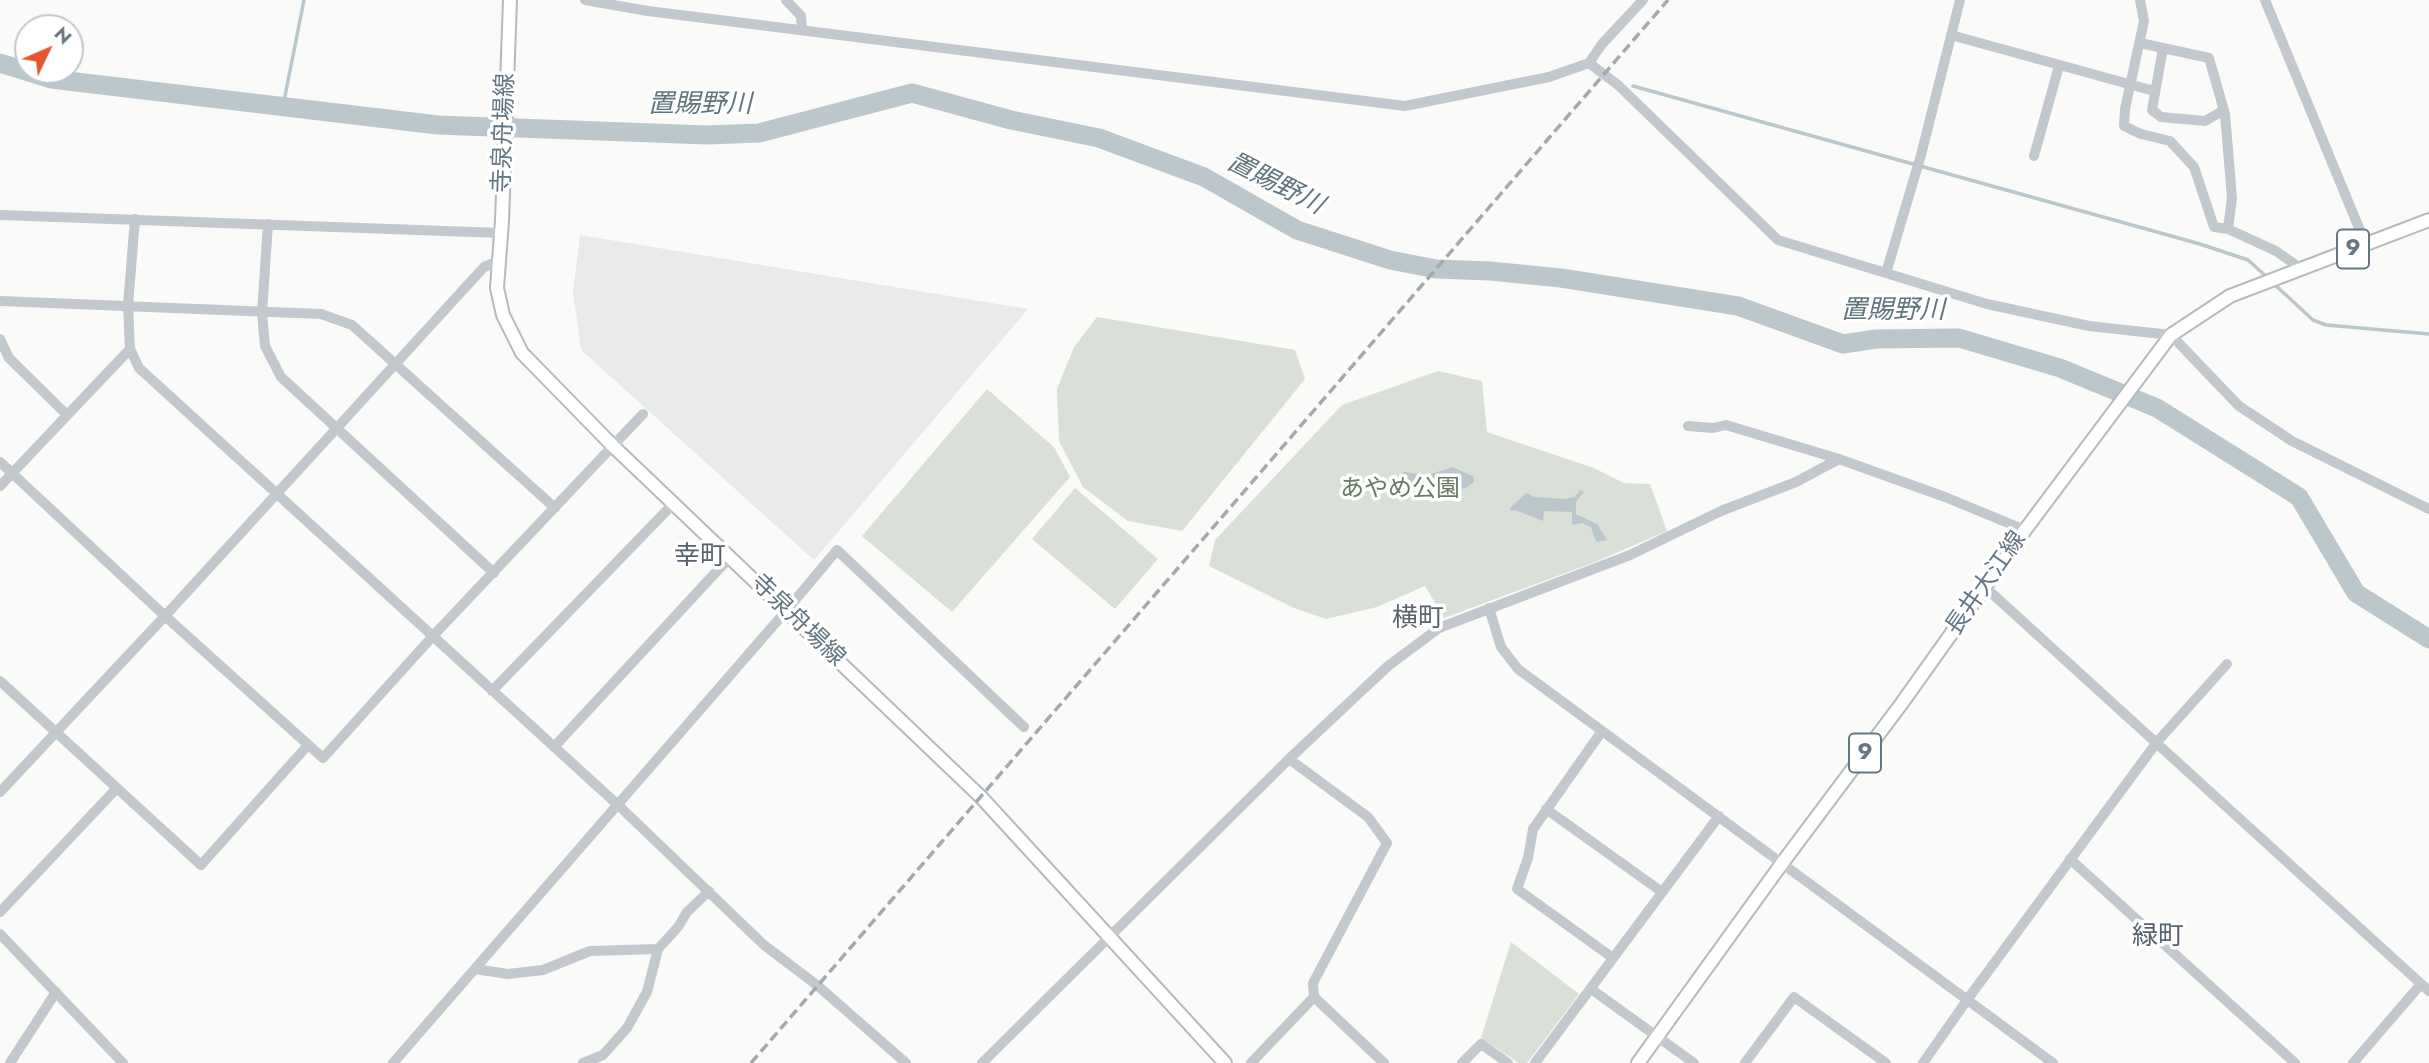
<!DOCTYPE html>
<html>
<head>
<meta charset="utf-8">
<style>
	body { margin:0 }
	#map { position:relative; width:2429px; height:1063px; overflow:hidden; background:#fafaf8; font-family:Jost,sans-serif }
	canvas { display:block }
	.north { position:absolute; left:14px; top:14px; width:70px; height:70px; box-sizing:border-box; background:#fff; border:2px solid #c1c8cd; border-radius:50%; rotate:46deg; font-size:19px; font-weight:700; line-height:28px; text-align:center; color:#657683 }
	.north::after { content:''; display:block; margin:auto; width:24px; height:32px; background:#e4572e; clip-path:polygon(50% 0,100% 100%,50% 72%,0 100%) }
</style>
</head>
<body>
<div id="map">
<canvas width="2429" height="1063"></canvas>
<div class="north">N</div>
</div>
<script>
const g = document.querySelector('canvas').getContext('2d');
g.lineJoin = 'round';
function fillPath(path, color) { g.fillStyle = color; g.fill(path, 'evenodd'); }
const toPath = rows => new Path2D(rows.map(r => 'M' + r).join(''));
function stroke(path, color, width, dash) { g.strokeStyle = color; g.lineWidth = width; g.lineCap = dash ? 'butt' : 'round'; g.setLineDash(dash || []); g.stroke(path); }
function label(font, color, halo, rows, align = 'center') {
  g.font = font + ' Jost,"Noto Sans JP",sans-serif'; g.lineWidth = 7; g.setLineDash([]); g.textBaseline = 'middle'; g.strokeStyle = halo; g.fillStyle = color; for (const [text, x, y, turn = 0] of rows) {
    g.save(); g.translate(x, y); g.rotate((+turn || 0) * Math.PI / 180); g.textAlign = isNaN(turn) ? turn : align; if (halo) g.strokeText(text, 0, 0); g.fillText(text, 0, 0); g.restore();
  }
}
const built = toPath([
	[580,235,1028,309,814,560,581,350,573,291]
]);
const green = toPath([
	[1097,317,1295,350,1305,379,1182,531,1128,521,1083,487,1059,441,1057,389,1074,347],
	[1438,371,1482,381,1487,432,1594,468,1624,483,1650,484,1667,531,1595,562,1444,618,1425,586,1377,607,1326,619,1294,608,1209,566,1215,540,1342,405],
	[987,389,1054,447,1070,477,952,612,862,536],
	[1075,488,1158,559,1115,609,1032,539],
	[1511,942,1579,994,1527,1063,1519,1063,1481,1038]
]);
const water = toPath([
	[1453,467,1474,477,1474,482,1465,488,1456,490,1448,486,1445,481,1437,478,1422,486,1402,490,1396,483,1399,475,1404,472,1428,475],
	[1580,490,1584,492,1576,502,1576,514,1597,524,1607,540,1596,542,1591,527,1582,523,1572,525,1572,512,1544,511,1543,521,1515,510,1511,511,1510,508,1526,493,1535,497,1565,499,1575,497]
]);
const stream = toPath([
	[1633,86,2200,244,2248,260,2268,278],
	[283,106,304,0],
	[2274,284,2313,320,2326,325,2429,334]
]);
const river = toPath([
	[0,63,51,79,438,125,707,135,759,133,912,93,1011,120,1099,138,1204,177,1297,230,1390,260,1436,269,1490,271,1561,278,1738,306,1843,344,1876,339,1959,338,2060,368,2157,408,2299,497,2356,593,2429,639]
]);
const minor = toPath([
	[585,0,648,11,1405,106,1549,77,1589,63,1602,44,1643,0],
	[786,0,801,16,802,29],
	[2140,0,2144,21,2125,109,2124,126,2141,134,2170,141,2194,167,2214,227,2228,229],
	[2265,0,2366,245],
	[1951,35,2154,91],
	[2140,43,2209,58,2225,114,2232,198,2228,229,2276,251,2300,268],
	[2163,48,2152,110,2161,117,2205,121,2224,110],
	[1589,63,1618,85,1778,240,1987,304,2089,326,2171,335,2239,406,2292,441,2429,509],
	[2034,156,2059,66],
	[0,215,501,233],
	[135,219,128,305,130,349,139,368,618,805,764,945,818,986,906,1063],
	[268,224,262,313,265,346,281,377,494,573],
	[1886,273,1921,155,1960,0],
	[0,301,321,314,352,325,555,508],
	[0,339,9,358,66,414],
	[1688,426,1713,428,1726,425,1839,459,1945,497,2025,530],
	[0,462,165,616,323,758,432,637,643,414],
	[0,486,130,349],
	[1986,588,2429,991],
	[1489,608,1501,647,1518,669,2053,1063],
	[0,681,201,865,308,745],
	[492,691,674,503],
	[1602,731,1533,829,1528,858,1517,889,1613,958],
	[554,747,730,557],
	[1289,759,1368,817,1387,843,1313,983,1314,997,1384,1063],
	[0,792,165,616,484,267,499,261],
	[1546,809,1662,892],
	[2070,859,2295,1063],
	[0,912,117,788],
	[0,934,123,1063],
	[475,969,508,974,543,970,590,951,658,949],
	[1591,989,1694,1063],
	[10,1063,56,992],
	[393,1063,786,611,837,550,1024,727],
	[583,1063,603,1055,627,1028,647,992,658,949,678,927,687,912,709,891],
	[982,1063,1289,759,1388,666,1439,628,1630,555,1721,511,1796,482,1839,459],
	[1251,1063,1314,997],
	[1462,1063,1481,1044,1508,1063],
	[1535,1063,1719,816],
	[1745,1063,1794,997,1886,1063],
	[1923,1063,1967,1000,2157,742,2227,664],
	[2353,1063,2421,984]
]);
const major = toPath([
	[510,0,502,221,497,288,503,315,522,353,613,446,981,797,1225,1063],
	[1638,1063,1783,862,1902,703,2025,530,2171,335,2230,296,2429,220]
]);
const rail = toPath([
	[751,1063,1668,0]
]);
const shields = [
	[2353,249,32],
	[1865,753,32]
];
const shieldNames = [
	["9",2353,249],
	["9",1865,753]
];
const streetNames = [
	["寺泉舟場線",505,133,-88],
	["長井大江線",1987,584,-55],
	["寺泉舟場線",797,621,44]
];
const parkNames = [
	["あやめ公園",1400,490]
];
const waterNames = [
	["置賜野川",700,106],
	["置賜野川",1275,185,27],
	["置賜野川",1893,312]
];
const neighbourhoodNames = [
	["幸町",700,558],
	["横町",1418,620],
	["緑町",2158,938]
];
fillPath(built, '#e8e9e9');
fillPath(green, '#dadfd7');
fillPath(water, '#bbc7cb');
stroke(stream, '#bbc7cb', 3.5);
stroke(river, '#bbc7cb', 19);
stroke(major, '#b5babe', 16);
stroke(minor, '#c3c8cc', 10);
stroke(major, '#fff', 12);
stroke(rail, '#a2aab0', 3.5, [10, 5]);
for (const [x, y, w] of shields) { const box = new Path2D(); box.roundRect(x - w / 2, y - 19.5, w, 39, 5); g.fillStyle = '#fff'; g.fill(box); stroke(box, '#657683', 2); }
label('bold 23px', '#657683', null, shieldNames);
label('24px', '#657683', '#fff', streetNames);
label('24px', '#687a64', '#fff', parkNames);
label('italic 26px', '#60757c', '#fff', waterNames);
label('26px', '#57646e', '#fff', neighbourhoodNames);
</script>
</body>
</html>
